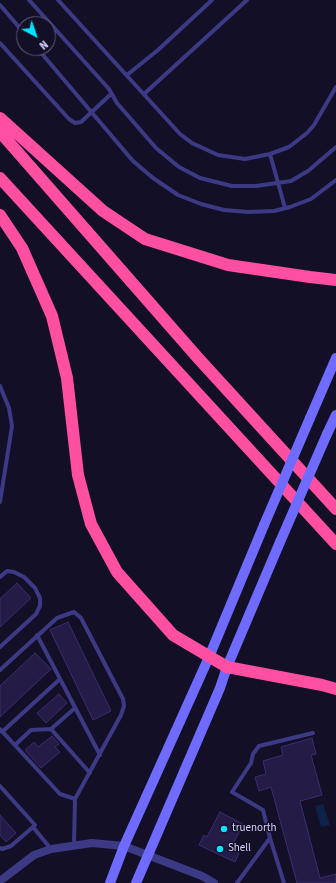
<!DOCTYPE html>
<html>
<head>
<meta charset="utf-8">
<style>
	body { margin:0 }
	#map { position:relative; width:336px; height:883px; overflow:hidden; background:#130f26; font-family:"Source Sans 3",sans-serif }
	canvas { display:block }
	.north { position:absolute; left:16px; top:16px; width:40px; height:40px; box-sizing:border-box; background:#130f26; border:1px solid #625e7d; border-radius:50%; rotate:140deg; font-size:11px; font-weight:700; line-height:16px; text-align:center; color:#d9d4ff }
	.north::after { content:''; display:block; margin:auto; width:14px; height:18px; background:#00e5ff; clip-path:polygon(50% 0,100% 100%,50% 72%,0 100%) }
</style>
</head>
<body>
<div id="map">
<canvas width="336" height="883"></canvas>
<div class="north">N</div>
</div>
<script>
const g = document.querySelector('canvas').getContext('2d');
g.lineJoin = 'round';
function fillPath(path, color) { g.fillStyle = color; g.fill(path, 'evenodd'); }
const toPath = rows => new Path2D(rows.map(r => 'M' + r).join(''));
function stroke(path, color, width, dash) { g.strokeStyle = color; g.lineWidth = width; g.lineCap = dash ? 'butt' : 'round'; g.setLineDash(dash || []); g.stroke(path); }
function label(font, color, halo, rows, align = 'center') {
  g.font = font + ' "Source Sans 3",sans-serif'; g.lineWidth = 3; g.setLineDash([]); g.textBaseline = 'middle'; g.strokeStyle = halo; g.fillStyle = color; for (const [text, x, y, turn = 0] of rows) {
    g.save(); g.translate(x, y); g.rotate((+turn || 0) * Math.PI / 180); g.textAlign = isNaN(turn) ? turn : align; if (halo) g.strokeText(text, 0, 0); g.fillText(text, 0, 0); g.restore();
  }
}
const water = toPath([
	[323,804,330,825,321,827,315,806]
]);
const building = toPath([
	[17,583,31,598,0,627,0,599,17,583],
	[68,622,111,711,93,720,50,630,68,622],
	[35,653,51,669,0,717,0,686,35,653],
	[59,694,67,703,46,723,37,713,59,694],
	[52,736,59,744,55,747,60,752,41,768,25,750,34,742,38,747,52,736],
	[312,738,316,754,311,755,322,795,300,801,320,878,336,874,336,883,297,883,271,787,259,791,255,777,266,774,263,761,283,755,281,747,312,738],
	[220,812,243,824,231,848,239,853,235,862,199,845,204,835,207,837,220,812],
	[0,815,16,833,6,842,0,835,0,815]
]);
const lane = toPath([
	[29,0,109,89,117,103,156,148,179,167,200,178,232,186,256,186,291,181,308,171,336,147],
	[58,0,180,134,192,143,218,155,245,159,270,154,289,147,307,133,314,125,336,87],
	[0,5,24,33],
	[0,43,69,119,75,123,81,122,111,94],
	[37,48,133,161,153,178,178,195,201,204,224,210,248,212,274,211,290,207,311,199,336,180],
	[127,75,158,50,212,0],
	[144,94,247,0],
	[270,154,285,208],
	[0,386,9,408,12,426,0,502],
	[0,577,7,571,14,572,24,577,35,588,40,598,40,606,36,614,0,647],
	[37,635,100,755],
	[0,670,57,618,74,612,81,618,123,699,124,706,121,715,75,799,74,844],
	[0,729,60,794,75,799],
	[51,729,90,773],
	[2,732,60,679],
	[15,745,31,730,51,729,75,708],
	[0,786,35,825,33,827,51,849],
	[270,838,263,810,232,792,251,763,253,754,259,746,313,733],
	[0,848,2,849,11,846,33,827],
	[237,883,270,838,284,883]
]);
const street = toPath([
	[0,881,34,855,51,849,92,843,124,846,202,876,214,883]
]);
const secondary = toPath([
	[310,418,336,358],
	[327,434,336,415],
	[110,883,124,846,209,657,264,525],
	[136,883,220,688,227,667,280,542]
]);
const highway = toPath([
	[0,118,103,211,145,239,228,265,310,277,336,280],
	[0,132,198,358,336,509],
	[0,178,336,544],
	[0,215,22,248,52,316,67,378,78,475,91,524,117,572,173,635,227,667,322,685,336,689]
]);
const secondaryBridge = toPath([
	[264,525,310,418],
	[280,542,327,434]
]);
const markers = [
	[224,829,4,"#00e5ff"],
	[220,849,4,"#00e5ff"]
];
const poiNames = [
	["truenorth",232,829],
	["Shell",228,849]
];
fillPath(water, '#0c2248');
fillPath(building, '#241b47');
stroke(building, '#3b2d73', 1);
stroke(lane, '#3d3a85', 4);
stroke(street, '#3d3a85', 8);
stroke(secondary, '#6f6bff', 10);
stroke(highway, '#ff4fa3', 12);
stroke(secondaryBridge, '#6f6bff', 10);
for (const [x, y, r, color] of markers) { const dot = new Path2D(); dot.arc(x, y, r, 0, 2 * Math.PI); g.fillStyle = color; g.fill(dot); stroke(dot, '#130f26', 1.5); }
label('11px', '#d9d4ff', '#130f26', poiNames, 'left');
</script>
</body>
</html>
